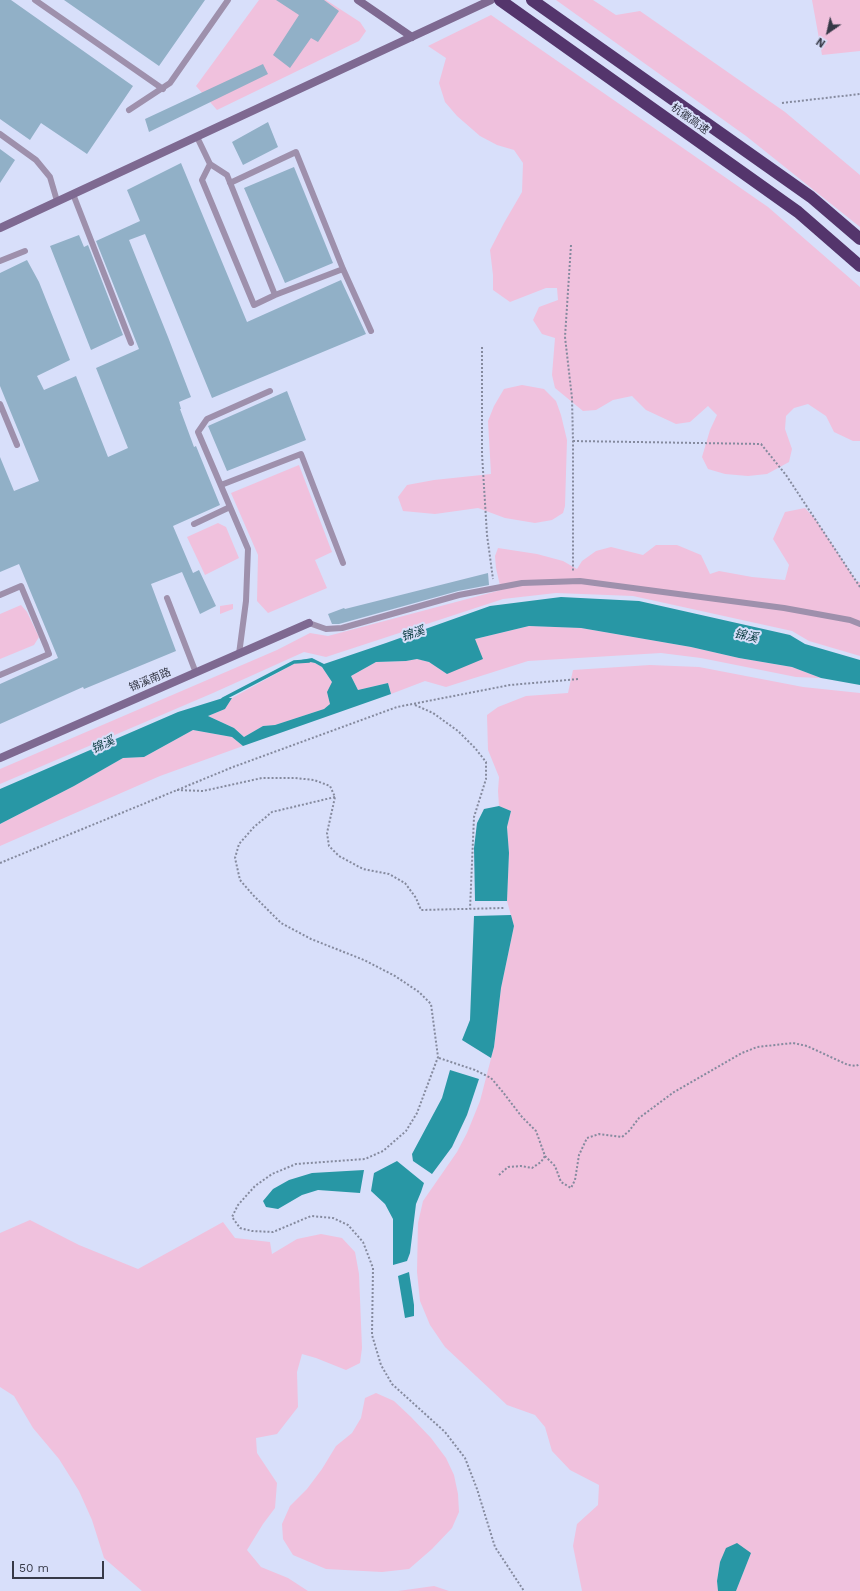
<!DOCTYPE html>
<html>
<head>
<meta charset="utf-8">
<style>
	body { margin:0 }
	#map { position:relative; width:860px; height:1591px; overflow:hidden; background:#d8dffa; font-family:"Work Sans",sans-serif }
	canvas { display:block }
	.north { position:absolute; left:808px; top:12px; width:40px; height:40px; -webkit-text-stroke:3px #d8dffa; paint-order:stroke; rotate:214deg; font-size:11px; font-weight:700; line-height:16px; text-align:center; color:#363947 }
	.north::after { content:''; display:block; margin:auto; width:14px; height:18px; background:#363947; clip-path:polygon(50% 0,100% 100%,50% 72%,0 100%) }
	.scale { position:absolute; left:12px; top:1561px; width:92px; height:18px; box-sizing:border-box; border:2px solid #363947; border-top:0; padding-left:5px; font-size:12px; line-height:14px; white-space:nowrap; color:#363947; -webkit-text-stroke:3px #d8dffa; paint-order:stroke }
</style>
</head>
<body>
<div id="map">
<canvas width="860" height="1591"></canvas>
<div class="north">N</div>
<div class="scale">50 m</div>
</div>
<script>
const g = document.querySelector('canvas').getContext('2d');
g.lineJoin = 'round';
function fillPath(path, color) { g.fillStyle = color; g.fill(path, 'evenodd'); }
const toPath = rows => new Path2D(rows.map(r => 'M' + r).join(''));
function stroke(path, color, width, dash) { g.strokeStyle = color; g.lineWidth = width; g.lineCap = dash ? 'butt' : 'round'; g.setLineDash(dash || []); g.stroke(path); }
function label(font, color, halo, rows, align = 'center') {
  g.font = font + ' "Work Sans","Noto Sans SC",sans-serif'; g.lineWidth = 4; g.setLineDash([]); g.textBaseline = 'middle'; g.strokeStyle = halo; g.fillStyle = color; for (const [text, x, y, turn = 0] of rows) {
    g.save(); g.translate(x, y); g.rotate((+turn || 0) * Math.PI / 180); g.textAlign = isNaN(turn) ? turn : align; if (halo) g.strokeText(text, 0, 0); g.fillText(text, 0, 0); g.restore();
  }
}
const green = toPath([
	[259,0,326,0,360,22,366,31,359,41,217,110,196,86],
	[556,0,593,0,616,15,640,11,785,112,860,175,860,227,746,136],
	[812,0,860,0,860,51,822,55],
	[491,15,768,207,860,287,860,441,853,441,834,432,826,416,808,404,794,408,786,416,785,429,792,449,789,462,767,474,748,476,725,474,708,469,702,457,710,430,717,415,708,406,690,422,676,424,646,410,632,396,613,400,596,410,583,411,555,388,552,375,555,338,542,334,533,320,539,307,558,300,557,288,546,288,510,302,493,290,493,275,490,250,504,223,522,192,523,163,514,150,497,145,480,136,457,116,445,102,439,83,446,58,428,46],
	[522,385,544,389,556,401,561,415,567,440,565,506,563,513,552,520,535,523,505,518,478,508,435,514,403,511,398,497,407,485,434,480,491,474,488,421,494,406,504,389],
	[299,465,332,552,315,560,327,588,268,613,257,601,258,555,231,493],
	[805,508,816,520,856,581,860,582,860,656,809,641,792,631,633,596,556,593,503,599,326,657,304,652,213,693,0,784,0,769,277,650,310,633,328,636,501,590,496,568,495,556,498,548,537,554,563,561,577,569,582,561,596,551,611,547,643,555,656,545,677,545,701,555,710,574,719,571,752,577,785,580,789,565,773,539,785,512],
	[218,523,226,527,239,558,205,575,187,537],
	[233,604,233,609,220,614,220,606],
	[21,605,27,612,39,637,34,645,0,659,0,614],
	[529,626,581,628,691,647,739,658,792,667,821,678,796,677,701,658,661,653,528,661,446,687,425,681,391,694,388,683,358,690,351,676,376,662,406,661,417,659,429,662,447,674,475,639],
	[301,660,315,663,322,667,332,682,330,704,324,709,275,725,263,726,244,737,234,728,208,716,225,709,232,698],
	[650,665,699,667,803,687,860,693,860,1591,736,1591,751,1553,720,1562,717,1581,718,1591,582,1591,573,1546,577,1524,598,1505,599,1485,570,1470,552,1451,545,1427,535,1415,507,1405,445,1347,430,1325,420,1301,417,1272,418,1223,423,1201,457,1152,467,1133,480,1101,494,1047,501,988,514,926,507,901,509,853,507,827,511,811,499,806,498,791,499,777,488,750,487,715,498,707,526,696,568,693,573,670],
	[193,730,232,737,243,746,160,776,0,846,0,824,74,786,123,758,144,757],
	[30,1220,79,1245,138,1269,223,1222,235,1238,270,1242,272,1254,297,1239,321,1234,342,1238,355,1252,359,1274,362,1348,360,1363,346,1370,316,1358,302,1354,297,1372,298,1407,277,1434,256,1438,257,1453,277,1483,275,1508,263,1524,247,1550,261,1567,288,1578,308,1591,142,1591,104,1558,92,1520,79,1491,59,1459,33,1428,14,1396,0,1387,0,1233],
	[376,1393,394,1401,411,1417,431,1438,446,1458,454,1475,458,1494,459,1512,452,1528,432,1549,409,1569,382,1572,326,1569,293,1555,283,1539,282,1524,290,1506,307,1489,322,1469,336,1446,352,1433,361,1418,365,1398],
	[434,1586,449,1591,398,1591]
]);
const water = toPath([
	[561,597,639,601,790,635,805,644,860,660,860,685,821,678,792,667,739,658,691,647,581,628,529,626,475,639,483,659,447,674,429,662,417,659,406,661,376,662,351,676,358,690,388,683,391,694,243,746,232,737,193,730,144,757,123,758,74,786,0,824,0,789,178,712,223,698,232,698,225,709,208,716,234,728,244,737,263,726,275,725,324,709,330,704,327,692,332,682,322,667,315,663,301,660,312,658,324,664,386,643,490,606],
	[499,806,511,811,507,827,509,853,507,901,475,901,474,848,477,823,484,809],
	[511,915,514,926,501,988,494,1047,491,1058,462,1040,470,1020,474,916],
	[450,1070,479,1079,467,1115,452,1147,432,1174,413,1161,412,1154,442,1098],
	[397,1161,424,1183,421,1192,416,1204,410,1253,407,1261,393,1265,393,1219,385,1204,371,1191,374,1173],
	[364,1170,360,1193,318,1190,302,1195,278,1209,266,1207,263,1201,273,1189,289,1180,312,1173],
	[409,1272,414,1305,414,1316,405,1318,398,1276],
	[737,1543,751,1553,736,1591,718,1591,717,1581,720,1562,726,1548]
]);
const stream = toPath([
	[223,699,294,662,309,661]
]);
const building = toPath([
	[0,0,11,0,133,86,87,154,41,123,30,140,0,119],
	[64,0,205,0,159,66],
	[276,0,324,0,339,11,318,42,311,38,290,68,273,55,299,15],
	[263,64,268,74,149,132,145,119],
	[268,122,278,147,243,165,232,142],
	[0,149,15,160,0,183],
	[181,163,247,322,341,280,366,334,212,398,145,234,129,240,168,337,191,397,179,402,181,409,180,409,194,447,196,446,220,505,173,526,193,573,199,570,216,606,200,614,182,572,151,584,176,651,84,689,83,687,0,724,0,684,58,658,19,564,0,572,0,457,14,491,39,481,0,386,0,273,27,260,39,282,70,360,37,376,44,390,76,376,108,457,128,448,96,368,139,349,96,241,140,221,127,190],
	[294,167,333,263,285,283,244,188],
	[79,235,84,247,88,245,123,335,91,350,50,246],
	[287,391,306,440,227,471,208,426],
	[488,573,489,585,458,591,339,624,332,624,328,614,344,608,345,609]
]);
const path = toPath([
	[782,103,860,94],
	[571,245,565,337,572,398,573,441,573,572],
	[482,347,482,454,487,535,493,579],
	[573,441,761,444,786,475,860,587],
	[415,705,433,713,458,731,475,748,486,762,486,779,474,817,470,909],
	[177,790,203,791,262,778,295,778,314,780,330,786,335,797,327,833,329,846,339,856,363,869,389,874,405,883,416,898,421,910,504,908],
	[335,797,272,812,254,827,239,844,235,858,240,880,253,895,281,923,311,939,364,960,395,976,419,992,431,1004,438,1057,417,1113,406,1131,383,1151,365,1159,296,1164,272,1174,255,1186,238,1205,232,1217,240,1228,252,1231,273,1232,311,1216,333,1218,348,1225,363,1242,373,1268,372,1335,381,1365,392,1384,445,1432,465,1458,477,1489,495,1547,524,1591],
	[0,863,233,767,397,707,510,685,579,679],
	[439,1058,475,1070,491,1078,502,1091,522,1117,536,1131,545,1156,555,1166,561,1182,571,1188,575,1180,579,1155,587,1138,599,1134,622,1137,629,1131,639,1118,674,1092,742,1053,757,1047,793,1043,807,1046,848,1065,856,1066,860,1064],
	[499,1175,508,1167,521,1166,532,1168,541,1162,545,1156]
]);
const lane = toPath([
	[35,0,163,89],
	[129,110,170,83,228,0],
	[0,134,36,160,50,177,57,201],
	[197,137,210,164,202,180,254,305,275,295,227,175,210,164],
	[230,183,296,152,343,269,371,331],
	[73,194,131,343],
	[0,261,25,251],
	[275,295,343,269],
	[0,404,17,445],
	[221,485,301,454,343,563],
	[194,524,230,507],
	[0,595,21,586,46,646,49,654,0,675],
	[167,598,196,673],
	[309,623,326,629,342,628,459,595,522,583,580,581,784,608,850,620,860,624],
	[239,654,246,601,248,549,198,432,207,419,270,391]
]);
const secondary = toPath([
	[358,0,412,37],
	[0,228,491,0],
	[0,758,309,623]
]);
const highway = toPath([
	[500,0,798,212,860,266],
	[532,0,811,197,860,239]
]);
const streetNames = [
	["杭徽高速",690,119,36],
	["锦溪南路",150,680,-23]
];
const waterNames = [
	["锦溪",413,634,-18],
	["锦溪",746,636,12],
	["锦溪",103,745,-26]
];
fillPath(green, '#f0c1dd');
fillPath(water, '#2897a5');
stroke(stream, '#2897a5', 3.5);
fillPath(building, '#91b0c7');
stroke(path, '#858a9e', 2, [2, 2]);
stroke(lane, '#9e90ac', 6);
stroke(secondary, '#7e6991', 8);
stroke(highway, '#54356c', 12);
label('11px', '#363947', '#d8dffa', streetNames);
label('italic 12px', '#0e3f45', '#d8dffa', waterNames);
</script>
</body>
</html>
